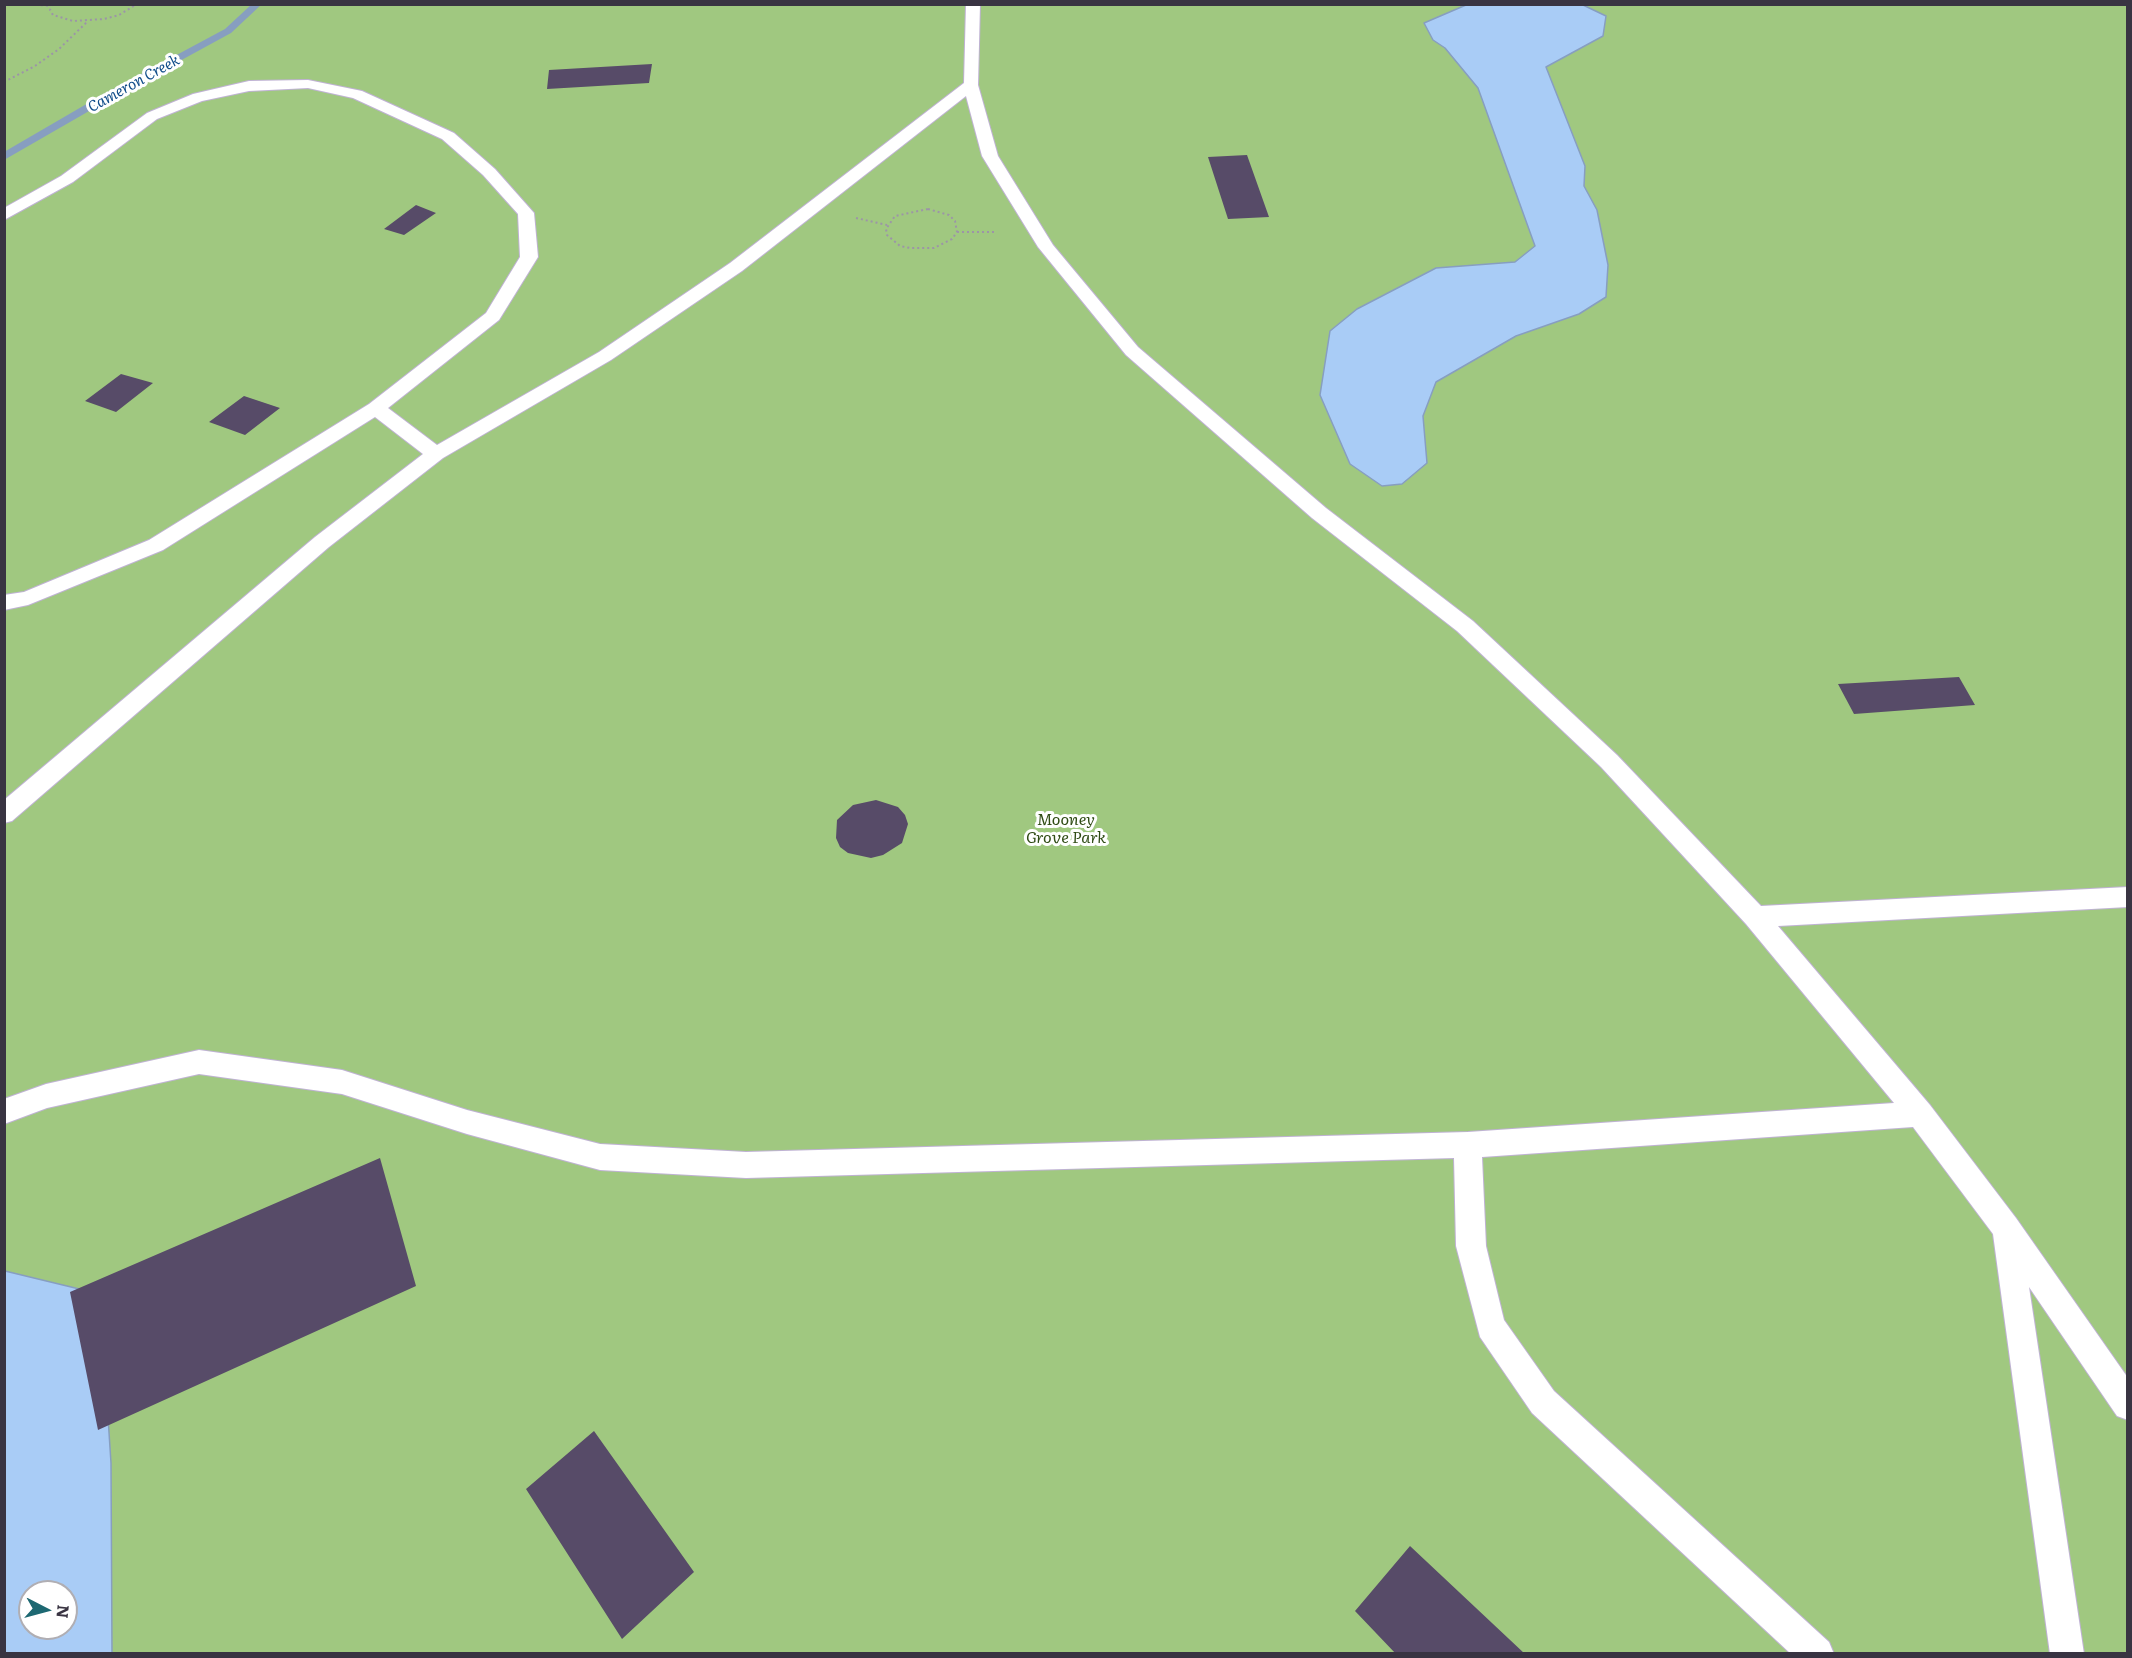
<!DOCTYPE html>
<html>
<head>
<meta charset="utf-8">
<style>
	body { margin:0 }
	#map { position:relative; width:2132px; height:1658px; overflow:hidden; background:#efe8fd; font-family:Literata,serif }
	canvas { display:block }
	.frame { position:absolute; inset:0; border:6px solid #393442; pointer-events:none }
	.north { position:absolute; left:18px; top:1580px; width:60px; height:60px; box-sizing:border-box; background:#fff; border:2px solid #b0aeb3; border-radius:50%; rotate:96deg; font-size:16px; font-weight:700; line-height:24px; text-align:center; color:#393442 }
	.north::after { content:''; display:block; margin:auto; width:21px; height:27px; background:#1d6872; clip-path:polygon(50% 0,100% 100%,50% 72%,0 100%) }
</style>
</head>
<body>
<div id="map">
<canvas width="2132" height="1658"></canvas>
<div class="frame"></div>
<div class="north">N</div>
</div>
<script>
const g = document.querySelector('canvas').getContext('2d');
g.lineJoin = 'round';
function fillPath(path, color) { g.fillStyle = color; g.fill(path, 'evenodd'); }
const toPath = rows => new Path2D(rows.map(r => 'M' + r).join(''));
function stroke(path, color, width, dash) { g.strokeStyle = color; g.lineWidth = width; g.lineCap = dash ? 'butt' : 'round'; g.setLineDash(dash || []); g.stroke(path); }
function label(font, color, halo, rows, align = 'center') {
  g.font = font + ' Literata,serif'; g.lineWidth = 6; g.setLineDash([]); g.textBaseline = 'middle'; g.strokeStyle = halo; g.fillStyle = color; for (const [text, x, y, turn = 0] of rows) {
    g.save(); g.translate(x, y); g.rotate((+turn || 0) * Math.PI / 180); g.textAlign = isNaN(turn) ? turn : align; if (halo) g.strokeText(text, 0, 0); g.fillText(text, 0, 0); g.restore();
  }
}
const green = toPath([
	[5,5,2127,5,2127,1653,5,1654],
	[30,1592,66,1592,66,1628,30,1628]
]);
const water = toPath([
	[1466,5,1583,5,1606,16,1603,36,1546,67,1585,166,1584,186,1597,210,1608,265,1606,297,1579,314,1516,336,1436,382,1423,416,1427,463,1402,484,1382,486,1350,464,1320,395,1330,331,1357,309,1436,268,1515,262,1535,246,1478,88,1445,48,1433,40,1424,23,1466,5],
	[5,1271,100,1294,111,1463,112,1653,5,1654,5,1271],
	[30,1592,66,1592,66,1628,30,1628,30,1592]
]);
const stream = toPath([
	[252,4,262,4,231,33,110,99,4,160,4,152,102,95,225,29,252,4]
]);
const building = toPath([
	[652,64,649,83,547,89,549,70],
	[1247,155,1269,217,1228,219,1208,157],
	[416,205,436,213,404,235,384,229],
	[121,374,153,383,116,412,85,401],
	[244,396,280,408,245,435,209,422],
	[1959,677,1975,705,1854,714,1838,684],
	[876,800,898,807,905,815,908,824,902,843,883,855,871,858,848,853,840,847,836,838,837,820,853,805],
	[380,1158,416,1286,98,1430,70,1292],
	[594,1431,694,1572,622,1639,526,1489],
	[1410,1546,1525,1654,1396,1654,1355,1611]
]);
const path = toPath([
	[26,4,51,6],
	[52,4,50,10,53,15,73,21,104,19,119,15,137,4],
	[4,82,35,66,59,49,88,21],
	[928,209,949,215,955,221,957,232,952,239,934,248,910,248,900,246,887,235,886,229,895,216,928,209],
	[856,218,887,225],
	[957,232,994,232]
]);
const lane = toPath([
	[966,4,980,4,978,85,998,156,1053,245,1138,347,1326,508,1473,621,1617,755,1761,906,2128,887,2128,907,1778,926,1930,1105,2016,1218,2128,1378,2128,1420,2117,1416,2029,1287,2084,1654,2050,1654,1993,1234,1913,1127,1482,1157,1486,1246,1504,1320,1554,1391,1829,1642,1834,1654,1791,1654,1532,1413,1480,1337,1456,1246,1454,1158,746,1178,600,1170,467,1134,342,1094,199,1074,47,1108,4,1124,4,1099,46,1084,199,1050,342,1070,467,1110,600,1144,746,1152,1468,1132,1894,1103,1746,924,1601,767,1457,631,1312,518,1126,355,1038,247,982,156,966,96,742,271,611,360,443,458,329,547,12,821,4,823,4,800,315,537,423,454,375,417,163,550,28,605,4,610,4,595,24,592,149,540,369,404,486,313,520,257,518,214,483,175,442,139,353,98,308,88,249,91,202,101,157,119,73,182,4,220,4,208,61,176,147,113,193,94,249,81,308,80,362,91,454,133,495,169,534,213,538,257,499,320,388,408,437,445,599,352,730,263,964,83,966,4]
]);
const farWaternames = [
	["Cameron Creek",134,84,-29]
];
const parkNames = [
	["Mooney",1066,820],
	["Grove Park",1066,838]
];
fillPath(green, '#a0c880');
fillPath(water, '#a9ccf6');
stroke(water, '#879ec0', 1.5);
fillPath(stream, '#879ec0');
fillPath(building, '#574b68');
stroke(lane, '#bfb2d3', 2);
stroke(path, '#9c95a7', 2, [2, 3]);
fillPath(lane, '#fff');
label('italic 15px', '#114d8a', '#fff', farWaternames);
label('italic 16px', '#304c15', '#fff', parkNames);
</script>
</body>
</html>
